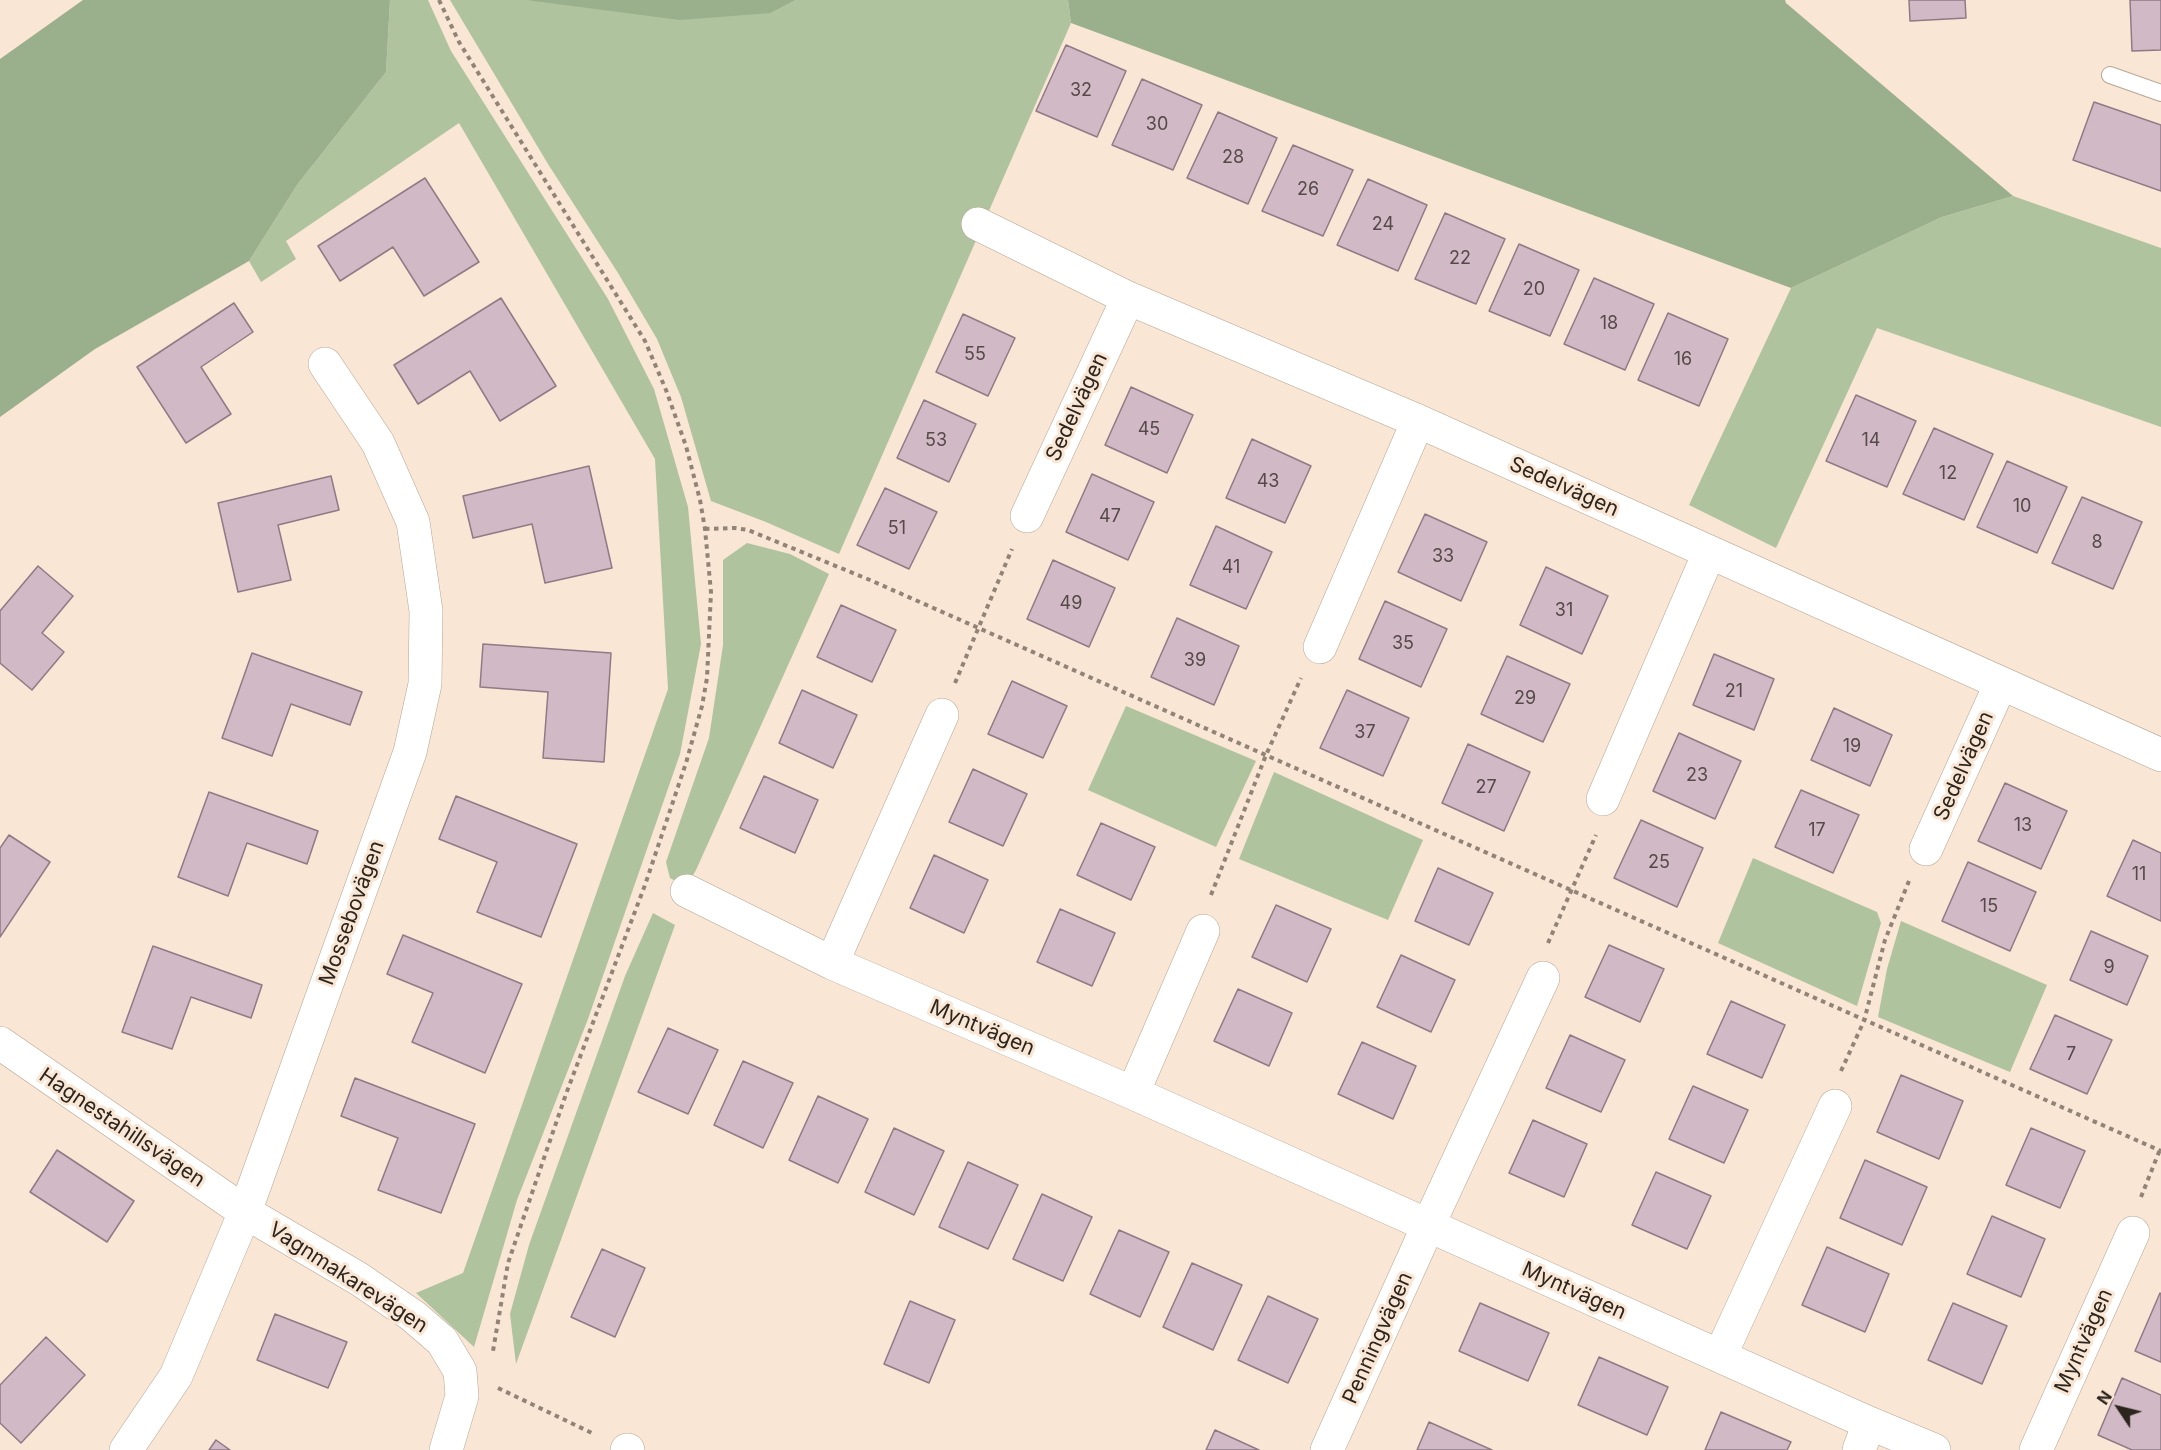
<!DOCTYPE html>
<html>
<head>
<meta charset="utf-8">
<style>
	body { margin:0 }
	#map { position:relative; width:2161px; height:1450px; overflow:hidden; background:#f9e6d4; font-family:Inter,sans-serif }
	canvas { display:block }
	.north { position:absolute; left:2089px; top:1378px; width:60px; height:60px; -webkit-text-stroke:4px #f9e6d4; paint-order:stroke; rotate:305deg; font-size:16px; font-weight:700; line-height:24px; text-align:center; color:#2c251e }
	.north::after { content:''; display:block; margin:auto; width:21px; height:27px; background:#2c251e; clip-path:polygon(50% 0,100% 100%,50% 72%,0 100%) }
</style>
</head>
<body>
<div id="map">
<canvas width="2161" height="1450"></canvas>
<div class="north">N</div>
</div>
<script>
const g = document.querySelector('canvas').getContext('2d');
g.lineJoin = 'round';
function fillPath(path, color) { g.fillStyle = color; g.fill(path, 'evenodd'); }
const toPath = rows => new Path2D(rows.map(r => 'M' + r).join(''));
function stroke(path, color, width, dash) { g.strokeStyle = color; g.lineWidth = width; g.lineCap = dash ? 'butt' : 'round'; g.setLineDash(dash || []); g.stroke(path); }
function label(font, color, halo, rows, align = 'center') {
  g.font = font + ' Inter,sans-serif'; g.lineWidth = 6; g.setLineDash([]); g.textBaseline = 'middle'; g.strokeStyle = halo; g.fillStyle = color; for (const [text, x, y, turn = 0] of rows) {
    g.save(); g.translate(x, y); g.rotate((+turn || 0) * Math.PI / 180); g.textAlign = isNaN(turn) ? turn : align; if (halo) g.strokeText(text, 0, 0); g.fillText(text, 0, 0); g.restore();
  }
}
const green = toPath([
	[390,0,428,0,451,51,608,299,654,389,688,507,701,644,680,754,588,1019,517,1200,474,1347,416,1293,463,1273,668,689,655,459,459,123,286,241,296,259,261,282,249,261,297,185,386,72],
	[450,0,526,0,771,13,796,0,1068,0,1071,23,839,554,766,522,711,501,681,397,657,339,618,273,548,164],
	[2013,196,2161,248,2161,427,1877,328,1776,548,1689,505,1791,288,1942,217],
	[747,543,790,554,829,574,696,870,686,887,670,878,666,862,709,738,723,645,723,560],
	[1126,706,1256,761,1216,847,1088,790],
	[1274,772,1423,840,1388,920,1239,859],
	[1753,858,1877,912,1881,923,1857,1006,1718,943],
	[653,913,675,925,516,1364,510,1314,529,1245,625,976],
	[1901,921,2047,985,2010,1072,1878,1017,1887,969]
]);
const forest = toPath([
	[83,0,390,0,386,72,297,185,249,261,95,349,0,417,0,59],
	[526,0,796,0,771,13,680,20],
	[1068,0,1785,0,1786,3,2013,196,1942,217,1791,288,1071,23]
]);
const building = toPath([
	[1909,0,1965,0,1966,18,1910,21,1909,0],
	[2130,0,2161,0,2161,50,2132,51,2130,0],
	[1066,45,1126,71,1097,137,1036,111,1066,45],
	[1142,79,1202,105,1173,170,1112,145,1142,79],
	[2094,102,2161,125,2161,191,2073,160,2094,102],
	[1218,112,1277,138,1248,204,1187,178,1218,112],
	[1293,145,1353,170,1323,236,1262,211,1293,145],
	[425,178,479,262,424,296,393,247,340,281,318,246,425,178],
	[1368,179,1427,205,1398,271,1337,245,1368,179],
	[1445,213,1505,239,1476,304,1415,279,1445,213],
	[1519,244,1579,270,1550,336,1489,311,1519,244],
	[1594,278,1654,304,1625,370,1564,344,1594,278],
	[501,298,556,386,500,421,470,371,418,404,394,365,501,298],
	[234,303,253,332,201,367,231,414,186,443,137,367,234,303],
	[1668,313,1728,339,1699,406,1638,380,1668,313],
	[963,314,1015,338,988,396,936,372,963,314],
	[1131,387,1193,415,1167,473,1105,445,1131,387],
	[1856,395,1916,421,1887,487,1826,461,1856,395],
	[924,400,976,424,949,482,897,458,924,400],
	[1934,428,1993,454,1964,520,1903,494,1934,428],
	[1252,439,1311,466,1285,523,1226,498,1252,439],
	[2007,461,2067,487,2037,553,1977,527,2007,461],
	[589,466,612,568,545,583,532,524,473,538,463,496,589,466],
	[1092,474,1154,502,1128,560,1066,532,1092,474],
	[331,476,339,510,278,525,291,580,238,592,218,503,331,476],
	[885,488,937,512,909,569,857,545,885,488],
	[2082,497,2142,522,2113,589,2052,563,2082,497],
	[1425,514,1487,542,1461,601,1398,572,1425,514],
	[1216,526,1272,552,1246,609,1190,585,1216,526],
	[1053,560,1115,588,1089,647,1027,619,1053,560],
	[38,566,73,596,42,633,64,652,32,690,0,663,0,611,38,566],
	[1546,567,1608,596,1582,654,1520,625,1546,567],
	[1385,601,1447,629,1421,687,1359,659,1385,601],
	[841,605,896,630,872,682,817,657,841,605],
	[1177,618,1239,646,1214,705,1151,677,1177,618],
	[483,644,611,653,604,762,543,758,548,692,480,687,483,644],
	[252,653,362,692,350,725,291,704,272,756,222,738,252,653],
	[1714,654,1774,679,1754,730,1693,705,1714,654],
	[1507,656,1570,684,1543,742,1481,714,1507,656],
	[1012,681,1067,706,1043,758,988,734,1012,681],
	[802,690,857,715,833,768,779,743,802,690],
	[1347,690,1409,718,1383,776,1320,748,1347,690],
	[1834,708,1892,735,1870,786,1811,760,1834,708],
	[1679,733,1741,761,1715,819,1653,791,1679,733],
	[1468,744,1530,772,1504,831,1442,803,1468,744],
	[973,769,1027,794,1003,846,949,822,973,769],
	[764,776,818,800,795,853,740,828,764,776],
	[2005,783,2067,811,2041,869,1978,841,2005,783],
	[1801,790,1859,815,1833,873,1775,847,1801,790],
	[209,792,318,831,307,864,247,843,228,896,178,877,209,792],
	[456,796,577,844,541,937,477,912,497,862,439,839,456,796],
	[1641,820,1703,848,1677,907,1614,878,1641,820],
	[1101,823,1155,847,1131,900,1077,875,1101,823],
	[9,835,50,862,0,937,0,848,9,835],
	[2133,840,2161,853,2161,921,2107,896,2133,840],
	[934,855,988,880,964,933,910,908,934,855],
	[1968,862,2036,892,2010,951,1942,921,1968,862],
	[1438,868,1493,893,1469,945,1415,921,1438,868],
	[1276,905,1331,929,1307,982,1252,957,1276,905],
	[1060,909,1115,933,1092,986,1037,962,1060,909],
	[2091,931,2148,956,2127,1005,2070,980,2091,931],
	[403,935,522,984,485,1073,412,1042,433,993,387,974,403,935],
	[1609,945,1664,969,1640,1022,1585,997,1609,945],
	[153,946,262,985,251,1018,191,997,172,1049,122,1032,153,946],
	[1401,955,1455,980,1431,1032,1377,1007,1401,955],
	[1238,989,1292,1013,1269,1066,1214,1041,1238,989],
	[1731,1001,1785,1025,1762,1078,1707,1054,1731,1001],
	[2055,1015,2112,1040,2087,1094,2030,1069,2055,1015],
	[668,1028,718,1050,688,1114,638,1092,668,1028],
	[1570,1035,1625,1060,1601,1112,1546,1088,1570,1035],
	[1362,1042,1416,1066,1393,1119,1338,1094,1362,1042],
	[743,1061,793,1083,763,1148,714,1125,743,1061],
	[1901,1075,1963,1101,1939,1159,1877,1132,1901,1075],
	[355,1078,475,1124,441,1213,378,1190,398,1138,341,1116,355,1078],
	[1693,1086,1748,1110,1724,1163,1669,1139,1693,1086],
	[818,1096,868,1119,838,1183,789,1160,818,1096],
	[1533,1120,1587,1144,1564,1197,1509,1173,1533,1120],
	[894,1128,944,1151,914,1215,865,1192,894,1128],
	[2031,1128,2085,1151,2060,1208,2006,1185,2031,1128],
	[57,1150,134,1201,107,1242,30,1192,57,1150],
	[1865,1160,1927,1187,1902,1245,1840,1218,1865,1160],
	[968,1162,1018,1185,988,1249,939,1227,968,1162],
	[1656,1172,1711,1196,1687,1249,1632,1225,1656,1172],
	[1042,1194,1092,1217,1063,1281,1013,1259,1042,1194],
	[1992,1216,2045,1239,2021,1297,1967,1274,1992,1216],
	[1119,1230,1169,1252,1140,1317,1090,1294,1119,1230],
	[1827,1247,1889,1274,1865,1332,1802,1305,1827,1247],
	[602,1249,645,1268,615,1337,571,1317,602,1249],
	[1192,1263,1242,1285,1213,1350,1163,1327,1192,1263],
	[2160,1293,2161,1294,2161,1362,2135,1351,2160,1293],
	[1268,1296,1318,1319,1288,1383,1238,1360,1268,1296],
	[910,1301,955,1320,929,1383,884,1364,910,1301],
	[1480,1303,1549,1333,1528,1381,1459,1351,1480,1303],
	[1953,1303,2007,1326,1982,1384,1928,1360,1953,1303],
	[275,1314,347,1342,328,1388,257,1360,275,1314],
	[46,1337,85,1375,21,1443,0,1423,0,1385,46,1337],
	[1599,1357,1668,1387,1647,1435,1578,1405,1599,1357],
	[2122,1378,2161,1395,2161,1450,2132,1450,2098,1435,2122,1378],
	[1721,1412,1791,1442,1787,1450,1705,1450,1721,1412],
	[1429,1422,1492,1450,1417,1450,1429,1422],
	[1215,1430,1259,1450,1206,1450,1215,1430],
	[216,1440,230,1450,209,1450,216,1440]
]);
const path = toPath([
	[439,0,459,42,645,341,666,390,686,446,700,500,705,529,711,592,707,678,702,706,686,763,645,885,566,1094,508,1263,493,1351],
	[705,529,735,528,748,530,870,580,2161,1151],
	[955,683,1012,549],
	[1211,895,1266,755,1301,678],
	[1548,943,1596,835],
	[1841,1071,1864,1021,1885,940,1909,881],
	[2141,1197,2161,1147],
	[498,1388,594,1434]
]);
const service = toPath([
	[2110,75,2161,93]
]);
const minor = toPath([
	[978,224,1128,298,1418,421,2161,755],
	[1027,516,1128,298],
	[1320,647,1418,421],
	[1603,799,1709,553],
	[1926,849,2001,683],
	[687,891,832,963,1133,1093,1869,1423,1934,1450],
	[832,963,942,715],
	[0,1043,245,1212,359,1279,413,1316,442,1341,460,1371,462,1396,446,1450],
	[1133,1093,1203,931],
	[1720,1356,1835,1106],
	[126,1450,176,1376,245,1212,410,752,425,684,426,611,413,522,378,443,325,364],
	[627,1450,628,1450],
	[1327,1450,1428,1226,1543,978],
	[1859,1450,1869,1423],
	[2036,1450,2133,1233]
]);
const numberNames = [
	["32",1081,91],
	["30",1157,125],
	["28",1233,158],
	["26",1308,190],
	["24",1383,225],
	["22",1460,259],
	["20",1534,290],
	["18",1609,324],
	["55",975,355],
	["16",1683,360],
	["45",1149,430],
	["53",936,441],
	["14",1871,441],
	["12",1948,474],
	["43",1268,482],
	["10",2022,507],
	["47",1110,517],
	["51",897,529],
	["8",2097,543],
	["33",1443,557],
	["41",1231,568],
	["49",1071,604],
	["31",1564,611],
	["35",1403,644],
	["39",1195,661],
	["21",1734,692],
	["29",1525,699],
	["37",1365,733],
	["19",1852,747],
	["23",1697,776],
	["27",1486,788],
	["13",2023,826],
	["17",1817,831],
	["25",1659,863],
	["11",2139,875],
	["15",1989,907],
	["9",2109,968],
	["7",2071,1055]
];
const streetNames = [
	["Sedelvägen",1077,407,-65],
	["Sedelvägen",1564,487,24],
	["Sedelvägen",1964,766,-66],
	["Mossebovägen",352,913,-70],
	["Myntvägen",982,1028,23],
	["Hagnestahillsvägen",122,1128,34],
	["Vagnmakarevägen",348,1278,33],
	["Myntvägen",1574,1291,24],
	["Penningvägen",1378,1338,-66],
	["Myntvägen",2084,1341,-66]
];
fillPath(green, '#afc39f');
fillPath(forest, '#9aaf8b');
fillPath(building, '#d1b9c6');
stroke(building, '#907a86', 1.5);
stroke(service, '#b6a593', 18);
stroke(minor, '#b6a593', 34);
stroke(path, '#918477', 4, [4.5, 4.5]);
stroke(service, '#fff', 16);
stroke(minor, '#fff', 33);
label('18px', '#554a48', null, numberNames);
label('21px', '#2c251e', '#f9e6d4', streetNames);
</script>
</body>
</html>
